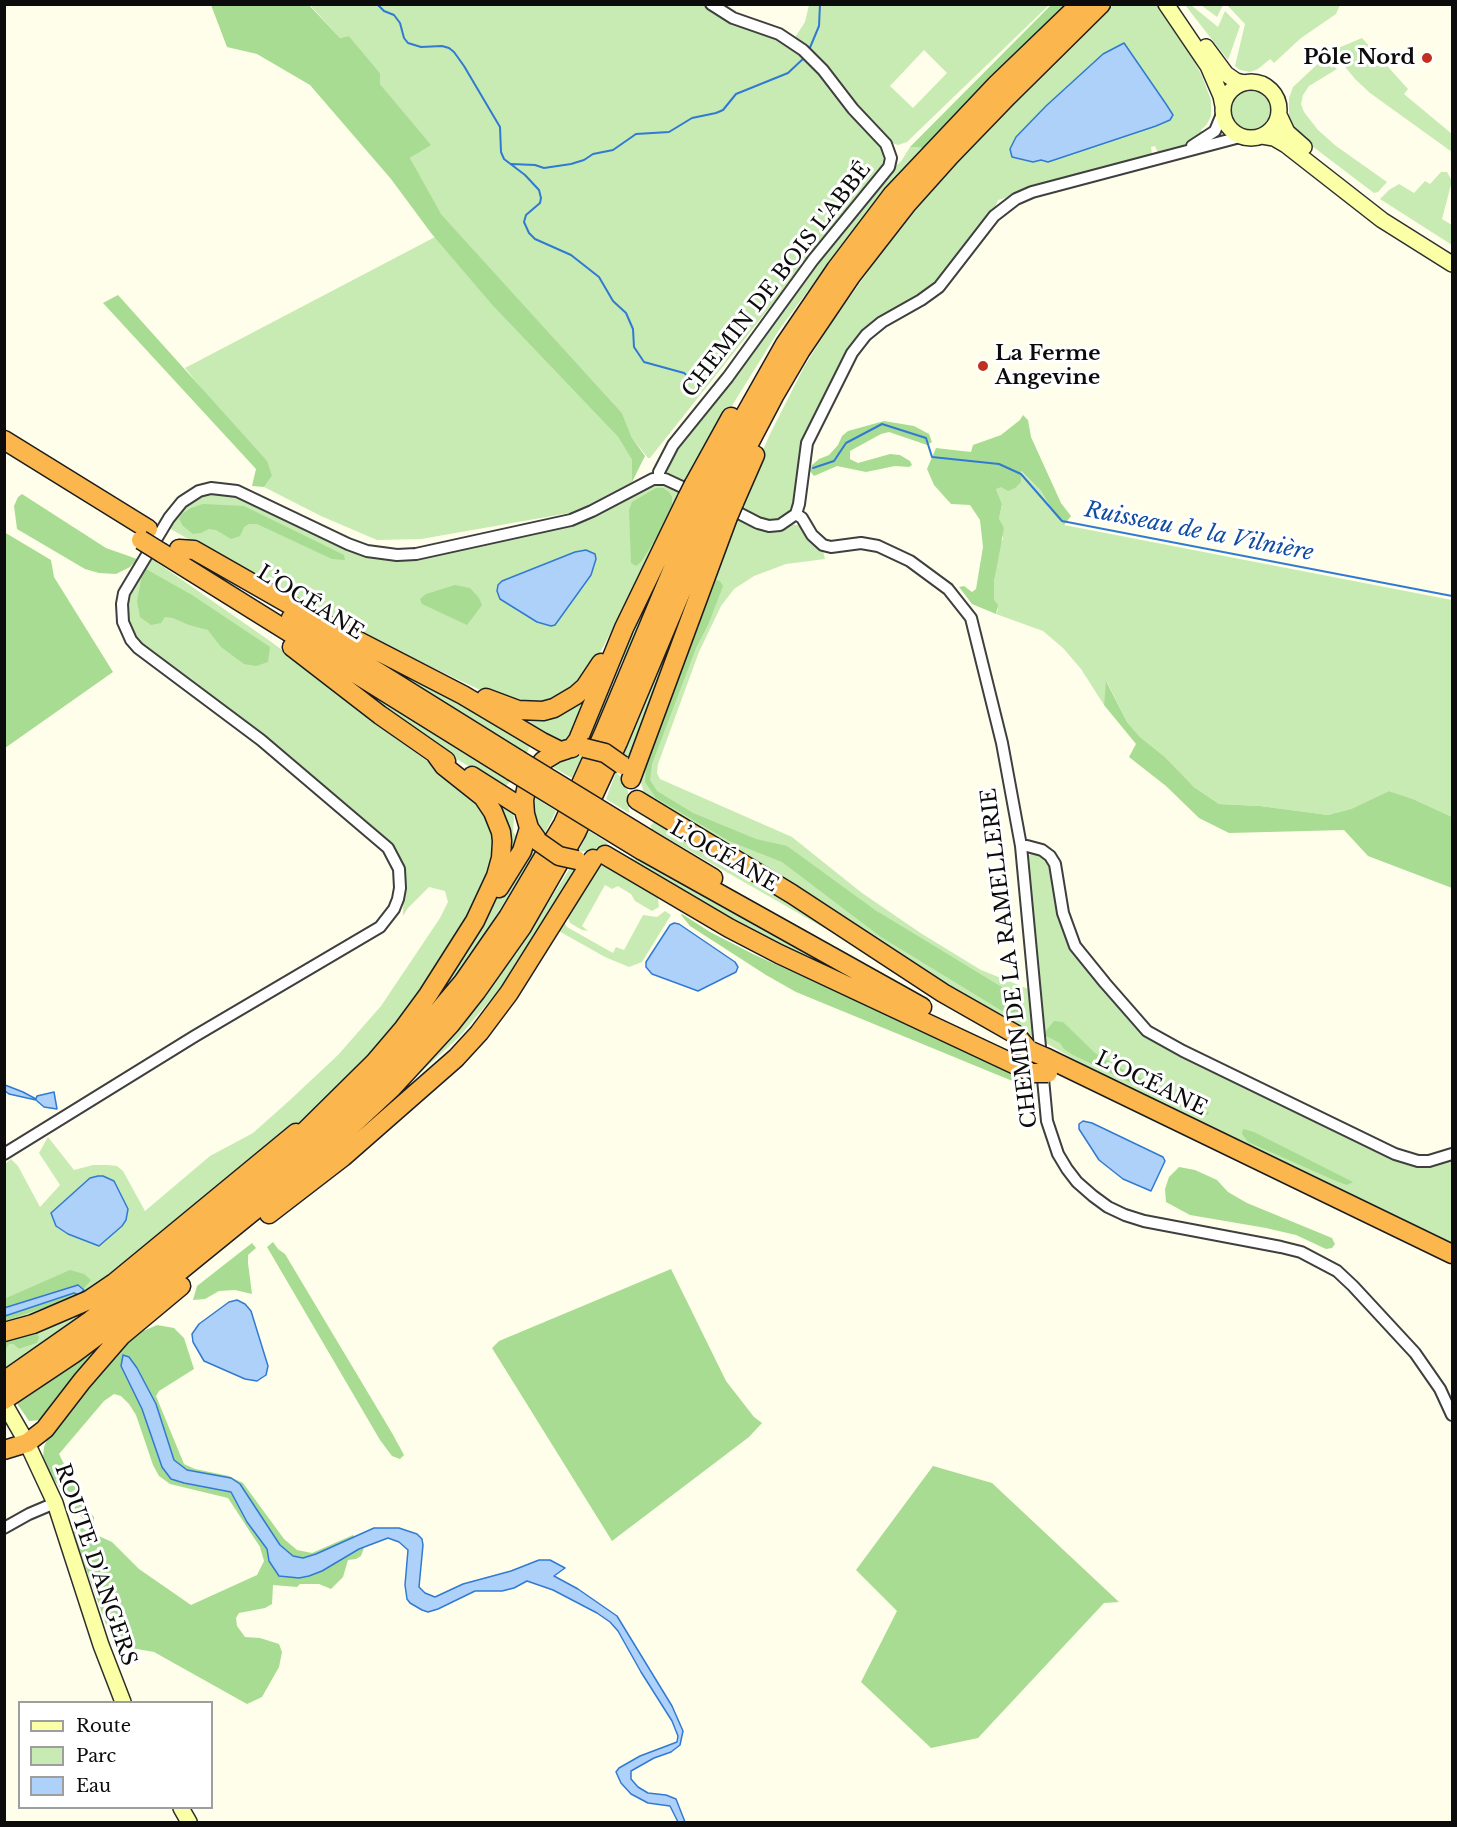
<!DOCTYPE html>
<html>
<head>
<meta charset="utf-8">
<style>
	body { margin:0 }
	#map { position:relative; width:1457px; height:1827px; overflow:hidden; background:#fffeeb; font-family:"Libre Baskerville",serif }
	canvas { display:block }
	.frame { position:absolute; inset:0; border:6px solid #0c0c0c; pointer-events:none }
	.legend { position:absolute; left:18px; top:1701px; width:195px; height:108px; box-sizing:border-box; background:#fff; border:2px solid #9e9e9e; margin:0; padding:8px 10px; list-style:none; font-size:18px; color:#0c0c0c }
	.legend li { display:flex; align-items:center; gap:12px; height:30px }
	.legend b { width:30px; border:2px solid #9e9e9e }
</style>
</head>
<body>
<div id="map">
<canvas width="1457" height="1827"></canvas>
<div class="frame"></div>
<ul class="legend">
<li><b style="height:8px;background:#fbffa6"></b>Route</li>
<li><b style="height:16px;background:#c7ebb3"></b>Parc</li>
<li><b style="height:16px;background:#add1f9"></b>Eau</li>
</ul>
</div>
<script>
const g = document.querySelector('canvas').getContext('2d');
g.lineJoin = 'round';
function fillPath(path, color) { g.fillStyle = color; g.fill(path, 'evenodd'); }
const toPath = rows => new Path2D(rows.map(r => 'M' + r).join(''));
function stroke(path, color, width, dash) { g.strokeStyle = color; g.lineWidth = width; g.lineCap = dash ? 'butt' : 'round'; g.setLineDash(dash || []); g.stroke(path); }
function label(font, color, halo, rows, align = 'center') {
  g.font = font + ' "Libre Baskerville",serif'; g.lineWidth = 6; g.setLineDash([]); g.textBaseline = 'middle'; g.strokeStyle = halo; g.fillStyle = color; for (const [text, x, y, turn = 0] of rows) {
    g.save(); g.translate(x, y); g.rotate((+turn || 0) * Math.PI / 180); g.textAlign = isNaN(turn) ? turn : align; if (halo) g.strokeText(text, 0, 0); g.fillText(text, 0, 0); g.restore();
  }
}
const green = toPath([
	[310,5,706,5,775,36,808,59,885,149,882,166,650,458,648,458,632,438,622,413,439,212,410,158,430,145,380,84,380,73,349,36,340,38],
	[809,5,1049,5,907,142,898,145,889,142,819,60,794,39,805,22],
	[924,50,947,73,913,108,890,86],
	[1113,5,1157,5,1191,55,1202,76,1211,100,1211,116,1207,124,1201,130,1204,135,1183,146,1163,152,1158,153,1155,146,1151,147,1152,154,998,200,993,212,938,283,853,344,807,428,801,452,794,502,789,511,783,518,777,520,764,520,741,508,739,505,770,434,804,367,834,319,875,262,935,185,979,136],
	[1185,5,1191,5,1218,27,1225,11,1240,26,1228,60],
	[1201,5,1223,5,1217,17],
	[1227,5,1340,5,1336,14,1301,38,1274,63,1270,59,1258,69,1250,72,1240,70,1235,66,1245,24],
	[1362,38,1408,89,1404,94,1452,134,1452,152,1370,93,1355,79,1335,54,1333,50],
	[1324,58,1337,69,1309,86,1303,95,1301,104,1304,112,1318,130,1336,146,1387,182,1378,192,1374,193,1312,146,1299,134,1289,120,1289,98,1293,87],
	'1230 110a20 20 0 1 1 40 0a20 20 0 1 1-40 0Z',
	[910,147,925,148,829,262,779,330,720,425,686,485,669,476,666,467,672,452,778,311,886,176,902,160],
	[1441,172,1447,172,1452,181,1442,219,1452,225,1452,245,1380,199,1389,190,1399,184,1414,193,1425,181,1430,184],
	[435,237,492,305,618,437,632,460,632,482,575,512,421,539,377,540,321,516,264,487,272,476,185,368],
	[1020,471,1041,491,1056,517,1064,525,1452,600,1452,817,1413,799,1389,791,1351,809,1328,815,1260,806,1219,804,1194,787,1165,757,1140,737,1127,722,1107,682,1104,705,1081,669,1063,648,1043,631,996,614,998,610,994,601,994,582,1000,543,1003,539,999,519,1002,504,996,489],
	[658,484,669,485,683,491,682,496,602,649,584,678,549,703,528,706,500,699,461,681,303,605,169,528,188,503,211,493,230,493,323,538,360,554,394,560,568,525,648,486],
	[693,501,627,656,623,659,591,738,585,738,614,660],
	[721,514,629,760,624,754,654,682,654,676],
	[737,516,755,530,776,530,791,524,801,526,823,551,825,559,786,564,754,576,734,589,721,606,699,652,658,764,657,773,660,779,792,837,862,893,922,934,981,970,1031,990,1034,1037,1011,1025,646,800,640,779],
	[152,559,270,641,329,685,395,738,445,774,482,808,496,839,491,869,476,900,423,990,367,1060,322,1105,88,1295,5,1327,5,1321,77,1297,5,1299,5,1164,11,1159,18,1166,40,1207,60,1185,39,1153,48,1137,74,1170,93,1165,107,1165,117,1166,123,1171,145,1211,210,1156,253,1133,290,1100,338,1055,381,1006,440,918,448,902,445,891,429,887,408,908,403,916,404,870,288,756,243,720,147,650,135,638,128,622,126,605,130,590,146,562,149,563],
	[334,632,531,743,527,753,365,654],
	[317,659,422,725,510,782,504,788,460,761,401,723],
	[592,690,569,739,565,740,555,742,536,733,523,720,516,717,515,713],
	[573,754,582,756,572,778,549,765],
	[616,772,622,778,628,791,629,813,606,799],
	[487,793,512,811,514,818,513,832,518,838,506,868],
	[531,795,556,811,544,835,535,822],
	[657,819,903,973,653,830,650,826],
	[589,831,608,843,600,849,578,852],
	[531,846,535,849,535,852,470,958,432,1008,424,1012],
	[1033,853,1046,860,1051,871,1062,928,1073,951,1144,1032,1395,1158,1452,1157,1452,1244,1098,1073,1046,1043,1043,1039,1026,857],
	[631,857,635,860,636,858,885,998,810,966,629,864],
	[606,865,632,880,658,898,659,907,652,911,635,901,631,894,621,888,618,886,612,889,605,885,582,926,588,931,582,930,570,923,567,914,599,866],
	[570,868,577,869,509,978,459,1037,419,1074,417,1074,510,958,516,954],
	[665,911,671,915,642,962,629,967,605,957,557,930,563,920,567,927,613,953,616,947,624,950,643,915,657,917],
	[115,1291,5,1374,4,1350,8,1344,13,1344,19,1349,37,1343,31,1332]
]);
const forest = toPath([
	[211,5,309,5,340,38,349,36,380,73,380,84,431,145,410,158,441,214,622,413,632,438,645,456,632,482,632,460,618,437,492,305,431,233,391,179,310,85,257,54,227,47],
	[1051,5,1066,5,1007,62,925,148,910,147],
	[118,295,267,461,272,476,264,487,252,486,256,469,103,303],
	[1023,415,1028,420,1031,437,1061,503,1071,516,1064,525,1056,517,1041,491,1021,471,1021,482,1015,488,1008,491,1001,487,996,489,1002,504,999,519,1004,528,994,582,994,600,998,605,996,614,972,604,959,587,964,586,972,592,976,589,983,547,980,520,970,505,951,504,934,485,927,469,936,448,971,452,973,445,1001,435,1020,420],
	[884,421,914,426,929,434,932,442,927,445,889,432,881,434,850,451,850,459,858,463,890,454,900,455,910,461,912,465,909,467,895,466,866,472,837,466,814,476,810,471,812,465,819,459,829,455,838,445,842,436,848,431],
	[656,488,663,488,669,492,672,497,672,505,658,535,641,562,636,566,631,563,629,510,632,502],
	[22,494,106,548,137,559,130,567,116,574,99,573,85,569,17,529,14,506,18,497],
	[203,504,244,506,344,555,345,560,332,559,257,524,249,524,244,527,240,536,231,539,216,530,209,529,201,533,193,534,183,526,179,519,182,514,191,508],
	[4,532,51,560,54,577,113,672,5,748],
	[146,569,192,595,270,647,268,662,256,666,244,664,221,647,208,630,189,625,173,618,165,617,161,623,151,625,140,617,137,601,142,575],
	[716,580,720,581,723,586,708,625,696,648,652,764,650,780,657,791,693,813,756,839,787,846,875,910,1010,992,1022,1000,1018,1013,1007,1014,881,937,782,862,729,841,656,798,645,782,646,767],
	[455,585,470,588,479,598,482,605,467,625,422,604,420,599,426,594],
	[1106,681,1127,722,1140,737,1165,757,1194,787,1219,804,1260,806,1328,815,1351,809,1389,791,1413,799,1452,817,1452,888,1368,856,1344,830,1229,833,1199,818,1166,786,1129,757,1136,744,1104,705],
	[682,914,710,932,753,954,1032,1081,1035,1084,1035,1087,1027,1087,796,992,766,975,690,926,681,915],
	[1054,1021,1063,1022,1095,1053,1122,1069,1204,1108,1209,1113,1207,1115,1198,1115,1073,1055,1064,1049,1060,1043,1046,1036,1046,1031],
	[1243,1129,1254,1132,1353,1182,1347,1185,1336,1181,1248,1142,1242,1134],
	[1179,1167,1195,1170,1217,1180,1228,1192,1247,1203,1332,1238,1335,1244,1332,1248,1326,1249,1296,1235,1266,1228,1190,1215,1166,1202,1165,1189,1169,1177],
	[273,1242,278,1249,285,1254,392,1433,404,1455,400,1459,392,1456,380,1440,267,1247],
	[252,1243,256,1248,248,1255,248,1263,252,1294,235,1290,219,1291,205,1299,193,1300,197,1286],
	[671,1269,726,1381,754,1417,762,1423,749,1437,612,1541,492,1348,499,1341],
	[70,1270,84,1274,91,1280,77,1297,5,1321,4,1299],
	[157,1325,174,1328,184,1338,194,1369,159,1391,156,1396,184,1464,195,1469,229,1476,243,1483,284,1539,297,1550,312,1553,353,1535,364,1548,361,1556,356,1559,348,1560,343,1577,331,1589,319,1584,300,1584,297,1587,273,1585,272,1604,265,1608,239,1613,236,1618,237,1626,245,1637,260,1638,279,1644,282,1652,279,1667,262,1697,247,1704,154,1652,126,1647,112,1641,78,1546,72,1525,75,1521,85,1530,112,1542,139,1569,191,1605,257,1575,264,1561,260,1547,228,1498,170,1484,159,1476,153,1465,136,1415,129,1404,121,1396,114,1394,104,1401,59,1454,86,1508,94,1517,94,1523,90,1523,83,1519,52,1477,43,1458,44,1447,49,1435,78,1393,134,1335],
	[31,1332,36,1333,39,1337,37,1343,19,1349,13,1344,9,1344,5,1350,5,1337],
	[94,1348,96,1353,41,1420,29,1421,16,1402,51,1380],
	[933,1466,992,1483,1119,1602,1104,1603,978,1738,931,1748,861,1682,897,1611,856,1570]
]);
const water = toPath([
	[1124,43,1166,104,1173,115,1170,120,1156,126,1048,162,1041,160,1033,162,1012,157,1010,149,1016,137,1046,106,1103,54,1124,43],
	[586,550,595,554,596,559,591,575,555,625,551,626,537,622,500,599,497,591,498,585,502,581,575,552,586,550],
	[674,923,679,924,735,962,738,967,736,972,698,991,652,974,646,967,646,962,670,925,674,923],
	[5,1085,23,1092,36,1099,37,1096,54,1092,57,1109,44,1107,36,1100,9,1094,5,1091,5,1085],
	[1083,1121,1092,1123,1163,1157,1165,1161,1151,1191,1123,1179,1099,1160,1079,1129,1079,1124,1083,1121],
	[98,1176,103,1176,114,1181,128,1209,126,1220,122,1226,99,1246,68,1234,56,1226,51,1213,90,1178,98,1176],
	[78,1285,84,1290,79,1295,74,1293,5,1316,4,1308,78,1285],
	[237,1300,245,1304,251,1311,268,1366,266,1375,257,1381,245,1379,204,1361,193,1342,192,1334,199,1324,229,1302,237,1300],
	[123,1355,129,1357,137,1368,156,1404,174,1460,187,1470,231,1478,240,1484,280,1545,293,1556,303,1558,316,1554,374,1528,399,1528,417,1534,422,1539,423,1545,419,1587,425,1593,435,1597,463,1584,511,1571,539,1560,550,1560,565,1568,554,1576,578,1589,617,1616,672,1706,683,1731,680,1745,671,1752,654,1758,631,1771,631,1779,638,1787,648,1793,666,1795,676,1799,685,1822,678,1822,670,1806,648,1803,631,1794,621,1783,616,1772,619,1768,640,1756,677,1742,678,1736,672,1721,641,1672,618,1631,610,1622,597,1613,553,1590,527,1581,514,1588,502,1591,475,1591,438,1609,428,1612,422,1610,410,1603,407,1599,405,1585,408,1550,399,1542,388,1538,359,1549,322,1571,309,1576,299,1578,279,1576,269,1561,267,1549,247,1522,231,1492,184,1483,171,1479,162,1467,142,1409,121,1366,123,1355]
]);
const stream = toPath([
	[377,4,384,11,394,15,400,23,404,38,408,43,421,47,442,46,449,48,454,52,464,66,500,127,501,152,504,159,525,175,539,190,541,198,540,203,526,215,524,222,529,233,535,239,571,255,599,277,613,301,626,313,633,329,634,347,644,362,684,373,696,383],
	[809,50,819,26,820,4],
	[511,164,535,165,544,168,571,164,584,160,593,154,613,150,636,134,669,132,692,118,716,113,723,110,736,94,788,73,805,57],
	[813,468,834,461,846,443,882,424,926,438,932,457,999,464,1021,474,1062,521,1452,596]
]);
const street = toPath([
	[1192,146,1215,131,1222,114],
	[659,478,659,472,673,445,728,377,813,260,889,167,891,158,886,144,853,109,823,70,803,50,779,34,733,18,711,4],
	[729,508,758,523,769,526,780,525,796,514],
	[796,514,802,518,812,535,823,545,831,547,861,543,878,546,910,561,948,589,971,618,1002,743,1021,846,1047,1121,1058,1154,1067,1169,1077,1182,1093,1196,1108,1207,1125,1215,1144,1221,1281,1247,1301,1252,1337,1271,1353,1286,1415,1353,1440,1389,1452,1415],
	[796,514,799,504,807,443,852,353,866,335,882,322,921,300,939,287,994,216,1016,199,1032,192,1240,137],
	[1021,846,1027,846,1042,850,1050,856,1055,864,1063,913,1075,946,1105,983,1147,1031,1183,1051,1395,1154,1418,1161,1429,1161,1452,1154],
	[4,1154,195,1036,380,927,394,909,398,899,400,888,399,869,388,848,261,740,138,648,131,640,123,622,122,604,124,593,169,518,182,502,199,491,211,488,237,491,348,544,367,551,397,555,416,554,571,520,592,511,653,479,665,479,695,493],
	[4,1528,29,1514,55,1503]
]);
const secondary = toPath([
	[1166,4,1208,66,1221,96,1223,106],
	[1206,47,1226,74,1236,81,1244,83],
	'1223 110a28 28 0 1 1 56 0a28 28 0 1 1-56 0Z',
	[1279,115,1287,132,1304,147],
	[1262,136,1274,138,1286,145,1382,220,1452,264],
	[4,1403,27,1443,55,1503,101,1645,123,1702],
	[181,1808,189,1822]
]);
const highway = toPath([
	[4,440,148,529],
	[694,484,731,417],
	[706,490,737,429,785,344,836,269,892,195,997,84,1080,4],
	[721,497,774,396,801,350,851,276,907,204,950,156,1008,96,1101,4],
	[734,503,755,455],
	[179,549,194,550,308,615,463,695,542,742,560,751],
	[162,553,512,771],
	[291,618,519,760],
	[292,647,380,715,446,761],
	[486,698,518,710,543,711,554,708,576,695,585,687,601,663],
	[572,748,578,740,624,628,687,498],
	[472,776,524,809],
	[631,779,728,517],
	[637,800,792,894,943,993,1015,1034,1028,1049],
	[648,839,713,878],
	[539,842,529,828,525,814,524,800,527,785,534,772,543,761,556,753,568,749],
	[641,850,922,1007],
	[605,855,729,928,779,954,1033,1073],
	[499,888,522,851,529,828],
	[1047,1058,1452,1254],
	[291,1145,374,1063,403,1029,428,995,475,921,496,876,501,858,502,841,501,832,493,812,483,797,444,766,436,755],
	[269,1214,343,1157,456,1058,479,1033,509,993,593,859],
	[4,1332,33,1324,89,1300,114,1283,296,1133],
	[4,1381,91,1320,146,1278,329,1126,409,1046,463,982,508,917,563,824,603,735,700,504],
	[4,1400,73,1354,133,1309,304,1170,392,1088,450,1025,476,992,522,927,576,833,618,742,715,511],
	[4,1450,27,1443,45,1429,82,1381,121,1336,181,1286]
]);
const highwayBridge = toPath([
	[687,498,694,484],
	[700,504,706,490],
	[715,511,721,497],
	[728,517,734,503],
	[141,540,162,553],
	[585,748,605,753,622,765],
	[519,760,648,839],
	[512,771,641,850],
	[539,842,559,856,577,860],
	[1031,1051,1047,1058],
	[1033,1073,1048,1073]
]);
const markers = [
	[1427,58,6,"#c1301e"],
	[983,366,6,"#c1301e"]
];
const poiNames = [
	["Pôle Nord",1415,58],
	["La Ferme",995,354,"left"],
	["Angevine",995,378,"left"]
];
const streetNames = [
	["CHEMIN DE BOIS L'ABBÉ",777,280,-52],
	["L’OCÉANE",310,603,32],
	["L’OCÉANE",724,857,30],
	["CHEMIN DE LA RAMELLERIE",1010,958,-97],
	["L’OCÉANE",1151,1084,26],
	["ROUTE D'ANGERS",95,1565,71]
];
const waterNames = [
	["Ruisseau de la Vilnière",1199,532,11]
];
fillPath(green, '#c7ebb3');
fillPath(forest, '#a8dc92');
fillPath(water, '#add1f9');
stroke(water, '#317ad3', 1.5);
stroke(stream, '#317ad3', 2);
stroke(street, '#3f3f3f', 14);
stroke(secondary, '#2e2e2e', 18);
stroke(highway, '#1d1d1d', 21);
stroke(street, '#fff', 10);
stroke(secondary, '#fbffa6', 15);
stroke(highway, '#fbb74d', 18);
stroke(highwayBridge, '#1d1d1d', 21, []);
stroke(highwayBridge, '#fbb74d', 18);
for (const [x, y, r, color] of markers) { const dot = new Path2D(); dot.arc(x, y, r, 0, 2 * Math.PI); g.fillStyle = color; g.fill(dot); stroke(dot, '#fff', 2); }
label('bold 21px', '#0c0c0c', '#fff', poiNames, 'right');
label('21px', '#0c0c0c', '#fff', streetNames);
label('italic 22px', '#104ca2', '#fff', waterNames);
</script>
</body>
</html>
